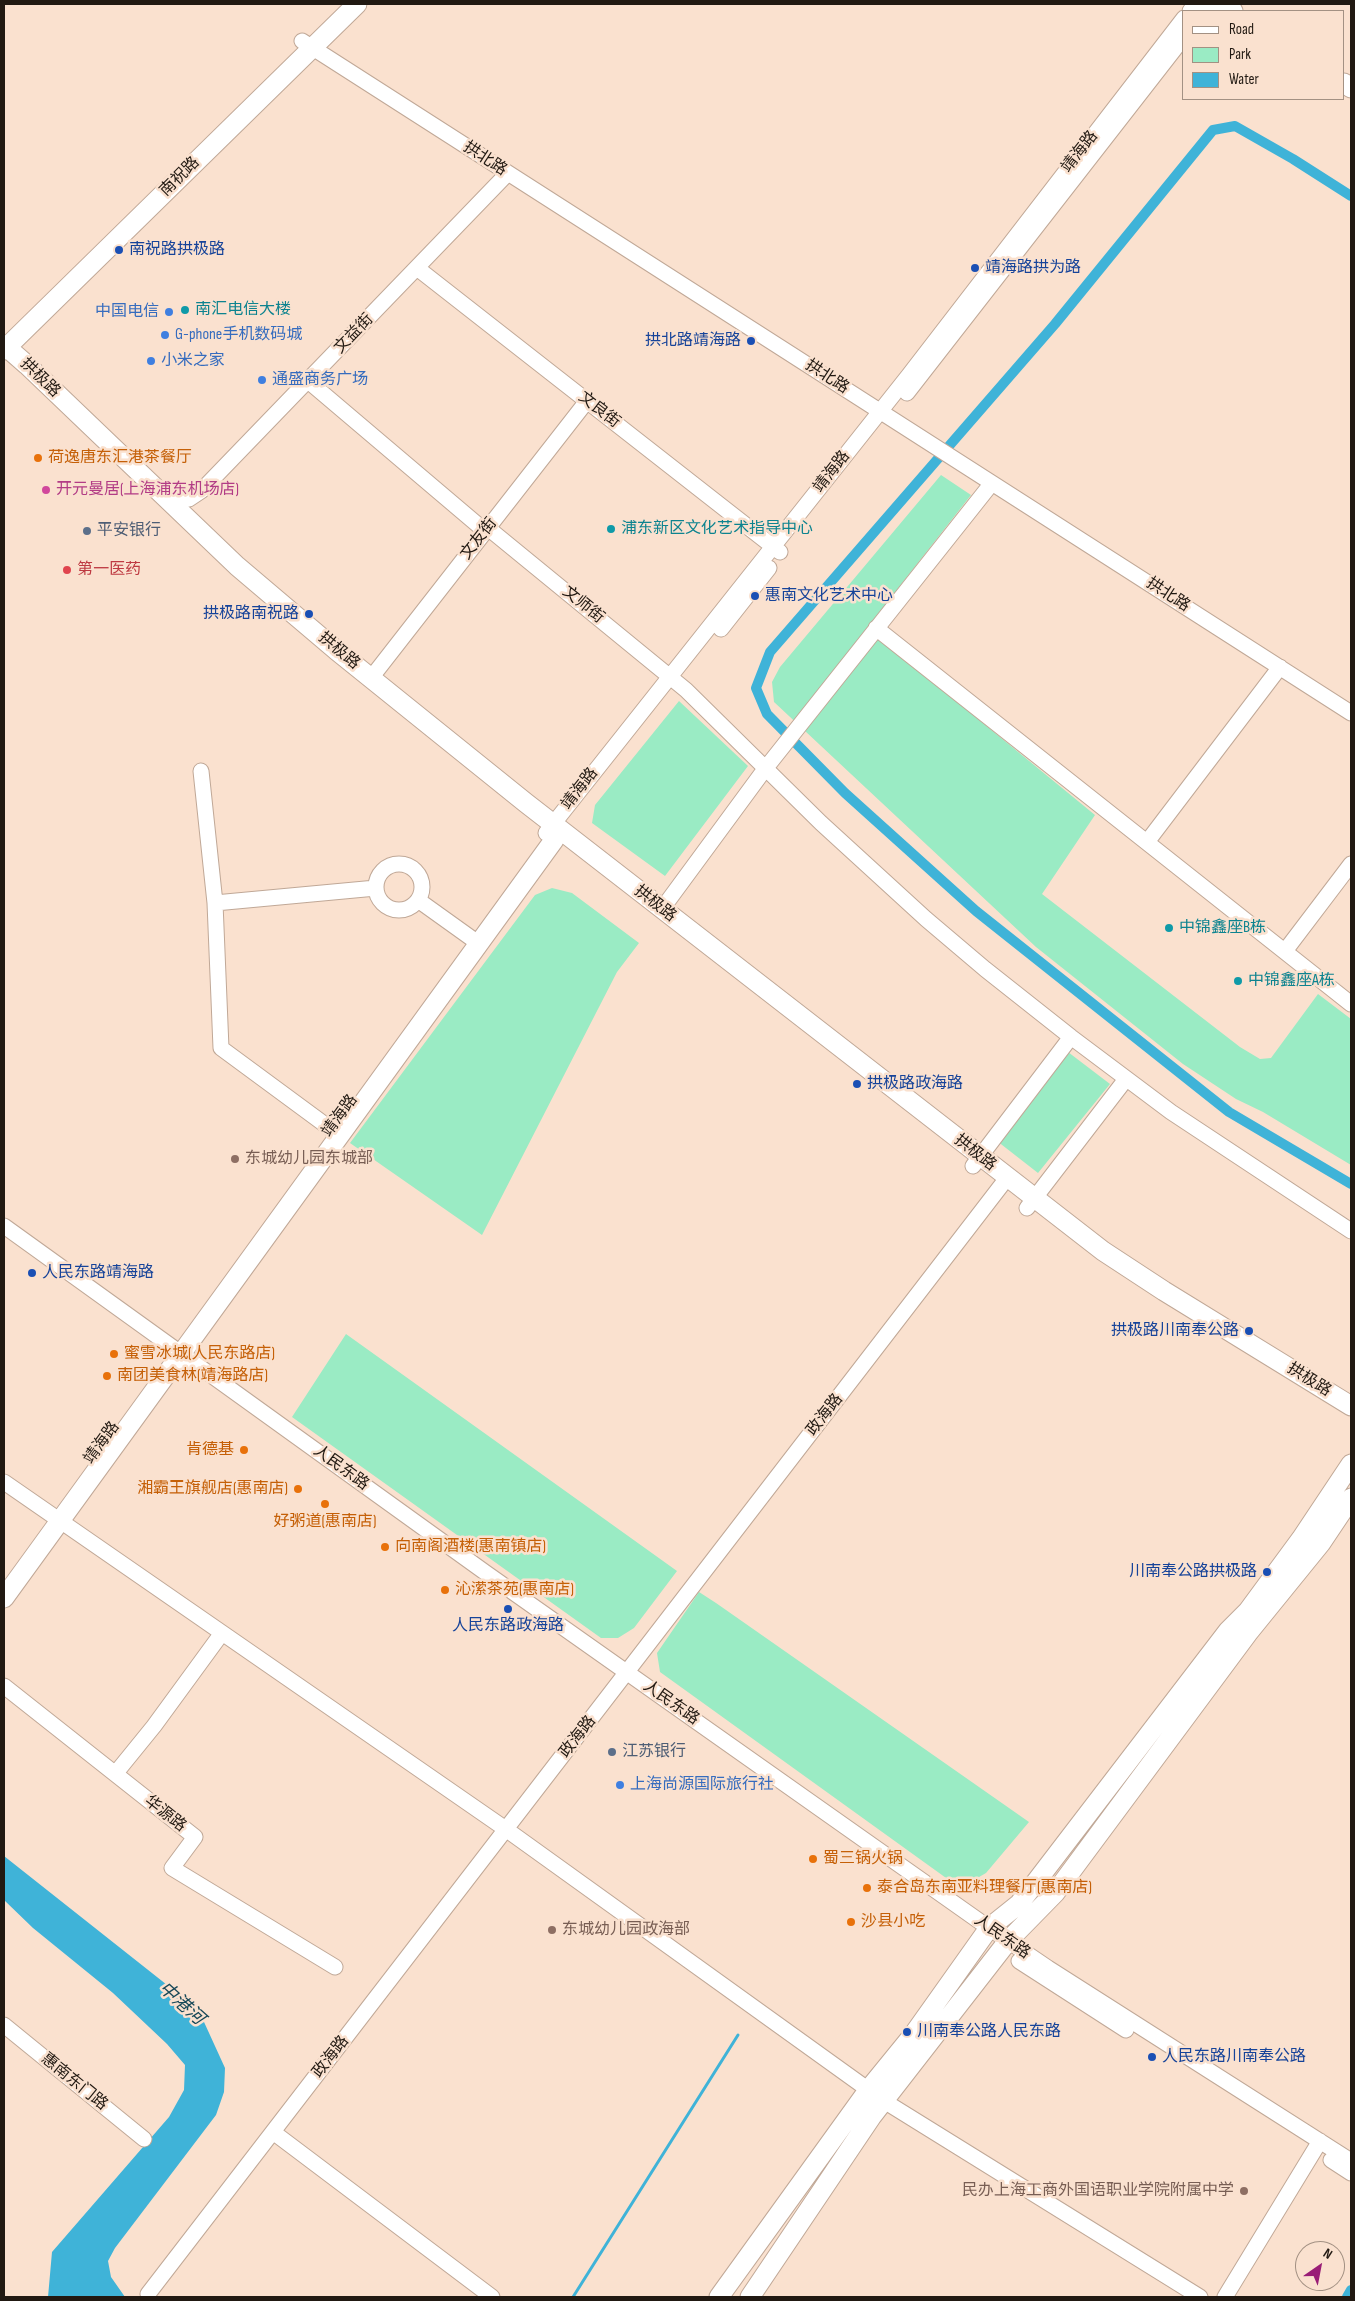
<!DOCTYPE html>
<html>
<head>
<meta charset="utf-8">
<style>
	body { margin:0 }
	#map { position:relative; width:1355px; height:2301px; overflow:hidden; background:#fae1cf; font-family:"Sofia Sans Condensed",sans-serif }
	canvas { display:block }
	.frame { position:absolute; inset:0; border:5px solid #211912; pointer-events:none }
	.legend { position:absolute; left:1182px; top:10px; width:162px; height:90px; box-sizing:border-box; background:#fae1cf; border:1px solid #a39183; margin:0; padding:6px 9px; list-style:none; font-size:15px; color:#211912 }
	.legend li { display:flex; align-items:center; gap:10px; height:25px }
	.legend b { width:25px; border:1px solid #a39183 }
	.north { position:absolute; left:1295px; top:2241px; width:50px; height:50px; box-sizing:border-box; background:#fae1cf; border:1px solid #a39183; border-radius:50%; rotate:33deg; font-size:14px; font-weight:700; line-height:20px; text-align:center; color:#211912 }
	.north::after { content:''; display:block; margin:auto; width:18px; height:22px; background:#991d76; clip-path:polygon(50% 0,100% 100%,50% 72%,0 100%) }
</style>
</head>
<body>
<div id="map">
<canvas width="1355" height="2301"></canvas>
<div class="frame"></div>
<ul class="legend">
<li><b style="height:6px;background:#fff"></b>Road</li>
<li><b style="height:14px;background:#9aebc4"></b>Park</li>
<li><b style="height:14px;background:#3fb3d8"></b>Water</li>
</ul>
<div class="north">N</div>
</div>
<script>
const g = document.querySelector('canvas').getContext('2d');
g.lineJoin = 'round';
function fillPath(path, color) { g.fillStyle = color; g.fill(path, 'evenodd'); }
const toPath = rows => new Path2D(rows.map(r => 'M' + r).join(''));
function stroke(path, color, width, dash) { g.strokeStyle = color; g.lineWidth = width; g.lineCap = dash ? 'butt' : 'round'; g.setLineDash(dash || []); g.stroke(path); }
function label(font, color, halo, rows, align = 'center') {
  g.font = font + ' "Sofia Sans Condensed","Noto Sans SC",sans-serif'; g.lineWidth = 5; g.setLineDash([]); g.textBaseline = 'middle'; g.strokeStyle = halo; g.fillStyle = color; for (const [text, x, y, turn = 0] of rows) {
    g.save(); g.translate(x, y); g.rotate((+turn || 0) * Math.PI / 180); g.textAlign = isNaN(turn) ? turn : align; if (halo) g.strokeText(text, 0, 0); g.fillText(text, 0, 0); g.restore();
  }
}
const green = toPath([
	[941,475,971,495,867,628,1095,815,1042,894,1240,1047,1260,1059,1271,1058,1318,994,1351,1019,1351,1165,1263,1112,1236,1099,1183,1064,1036,947,774,702,772,682,780,667],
	[679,701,748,766,665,876,592,823,595,805],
	[552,888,572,893,639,943,617,972,482,1235,350,1143,535,895],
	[1068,1052,1110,1084,1038,1173,997,1141],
	[346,1334,677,1571,634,1628,618,1638,601,1638,292,1417],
	[699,1592,716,1603,1029,1822,986,1873,960,1888,660,1672,657,1653]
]);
const water = toPath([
	[4,1856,181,1996,204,2022,225,2068,224,2092,216,2115,115,2248,108,2261,111,2277,125,2297,48,2297,52,2252,169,2117,184,2090,185,2065,167,2044,113,1993,33,1928,4,1900]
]);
const stream = toPath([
	[573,2297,738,2035]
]);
const canal = toPath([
	[1351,196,1293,159,1235,126,1213,130,1055,324,770,652,756,688,767,714,845,793,976,911,1229,1112,1351,1184],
	[1347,2297,1351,2290]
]);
const minor = toPath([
	[1190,11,1196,4],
	[1204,11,1210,4],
	[302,41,1351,713],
	[417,268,780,552],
	[307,380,485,531],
	[907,393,1184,37],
	[171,503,189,499,201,491,508,173],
	[488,528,686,690,821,823,926,919,985,969,1071,1037,1171,1112,1351,1231],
	[876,628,1351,1004],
	[721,629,769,568],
	[371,678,587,401],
	[201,771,215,903,221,1048,339,1135],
	[546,833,909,375,1184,18],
	[1147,842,1280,667],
	'376 887a23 23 0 1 1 46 0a23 23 0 1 1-46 0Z',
	[418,900,478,943],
	[215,903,376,888],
	[662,909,765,769,992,483],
	[1285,951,1351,864],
	[973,1166,1071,1037],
	[1027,1208,1126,1079],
	[4,1226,486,1573,989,1928,1048,1968,1351,2161],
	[4,1482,507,1830,884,2101,1200,2297],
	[4,1686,195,1837,172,1868,335,1967],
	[115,1774,154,1726,222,1633],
	[1019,1961,1126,2030],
	[4,2025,144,2139],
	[273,2132,492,2297],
	[1331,2160,1351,2173],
	[148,2294,1007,1178],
	[1225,2297,1320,2141]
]);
const major = toPath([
	[1221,4,1233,11],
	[1344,83,1351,88],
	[4,345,27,365,237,566,336,650,526,803,1103,1251,1164,1291,1351,1406],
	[4,350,357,4],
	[4,1598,554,840],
	[719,2297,869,2089,913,2035,989,1928,1019,1904,1228,1631,1248,1611,1301,1539,1351,1464],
	[750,2297,872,2116,1008,1941,1055,1893,1248,1633,1321,1543,1351,1498]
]);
const markers = [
	[119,250,5,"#1a4fb4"],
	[975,268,5,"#1a4fb4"],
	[185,310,5,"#0f9aa8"],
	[169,312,5,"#3f7fe0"],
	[165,335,5,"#3f7fe0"],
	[751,341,5,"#1a4fb4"],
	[151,361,5,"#3f7fe0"],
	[262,380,5,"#3f7fe0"],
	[38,458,5,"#e8710a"],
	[46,490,5,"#d1479c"],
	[611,529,5,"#0f9aa8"],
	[87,531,5,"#5c6f8a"],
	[67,570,5,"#e0444e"],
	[755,596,5,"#1a4fb4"],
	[309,614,5,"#1a4fb4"],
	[1169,928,5,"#0f9aa8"],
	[1238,981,5,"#0f9aa8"],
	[857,1084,5,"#1a4fb4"],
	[235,1159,5,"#8d6e63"],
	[32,1273,5,"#1a4fb4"],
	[1249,1331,5,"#1a4fb4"],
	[114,1354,5,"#e8710a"],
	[107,1376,5,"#e8710a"],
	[244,1450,5,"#e8710a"],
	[298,1489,5,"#e8710a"],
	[325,1504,5,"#e8710a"],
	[385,1547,5,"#e8710a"],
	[1267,1572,5,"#1a4fb4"],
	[445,1590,5,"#e8710a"],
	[508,1609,5,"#1a4fb4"],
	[612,1752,5,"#5c6f8a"],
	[620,1785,5,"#3f7fe0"],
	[813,1859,5,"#e8710a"],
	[867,1888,5,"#e8710a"],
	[851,1922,5,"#e8710a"],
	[552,1930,5,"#8d6e63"],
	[907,2032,5,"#1a4fb4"],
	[1152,2057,5,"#1a4fb4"],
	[1244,2191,5,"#8d6e63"]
];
const streetNames = [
	["靖海路",1080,152,-52],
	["拱北路",485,159,33],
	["南祝路",180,177,-45],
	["文益街",354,334,-46],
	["拱北路",827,377,33],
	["拱极路",40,378,44],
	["文良街",599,410,38],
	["靖海路",832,472,-52],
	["文友街",479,539,-52],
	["拱北路",1168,595,33],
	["文师街",583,605,39],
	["拱极路",339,651,40],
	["靖海路",580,789,-52],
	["拱极路",655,904,38],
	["靖海路",340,1116,-54],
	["拱极路",975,1153,38],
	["拱极路",1309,1380,32],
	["政海路",825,1415,-52],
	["靖海路",102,1443,-54],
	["人民东路",341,1468,36],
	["人民东路",671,1703,35],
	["政海路",578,1737,-52],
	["华源路",165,1814,38],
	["人民东路",1002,1937,35],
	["政海路",331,2057,-52],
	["惠南东门路",74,2082,39]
];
const transitNames = [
	["南祝路拱极路",129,250],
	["靖海路拱为路",985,268],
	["拱北路靖海路",741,341,"right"],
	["惠南文化艺术中心",765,596],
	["拱极路南祝路",299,614,"right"],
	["拱极路政海路",867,1084],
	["人民东路靖海路",42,1273],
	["拱极路川南奉公路",1239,1331,"right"],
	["川南奉公路拱极路",1257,1572,"right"],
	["人民东路政海路",508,1626,"center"],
	["川南奉公路人民东路",917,2032],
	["人民东路川南奉公路",1162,2057]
];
const cultureNames = [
	["南汇电信大楼",195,310],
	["浦东新区文化艺术指导中心",621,529],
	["中锦鑫座B栋",1179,928],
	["中锦鑫座A栋",1248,981]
];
const shopNames = [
	["中国电信",159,312,"right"],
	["G-phone手机数码城",175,335],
	["小米之家",161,361],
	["通盛商务广场",272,380],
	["上海尚源国际旅行社",630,1785]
];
const foodNames = [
	["荷逸唐东汇港茶餐厅",48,458],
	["蜜雪冰城(人民东路店)",124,1354],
	["南团美食林(靖海路店)",117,1376],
	["肯德基",234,1450,"right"],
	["湘霸王旗舰店(惠南店)",288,1489,"right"],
	["好粥道(惠南店)",325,1522,"center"],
	["向南阁酒楼(惠南镇店)",395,1547],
	["沁潆茶苑(惠南店)",455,1590],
	["蜀三锅火锅",823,1859],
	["泰合岛东南亚料理餐厅(惠南店)",877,1888],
	["沙县小吃",861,1922]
];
const hotelNames = [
	["开元曼居(上海浦东机场店)",56,490]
];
const serviceNames = [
	["平安银行",97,531],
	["江苏银行",622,1752]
];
const healthNames = [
	["第一医药",77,570]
];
const educationNames = [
	["东城幼儿园东城部",245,1159],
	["东城幼儿园政海部",562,1930],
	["民办上海工商外国语职业学院附属中学",1234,2191,"right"]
];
const waterNames = [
	["中港河",181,2004,42]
];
fillPath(green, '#9aebc4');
fillPath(water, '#3fb3d8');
stroke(stream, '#3fb3d8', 3);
stroke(canal, '#3fb3d8', 10);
stroke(minor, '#c0a897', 17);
stroke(major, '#c0a897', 21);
stroke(minor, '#fff', 15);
stroke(major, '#fff', 19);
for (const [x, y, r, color] of markers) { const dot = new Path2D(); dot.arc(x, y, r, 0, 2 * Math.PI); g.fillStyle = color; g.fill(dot); stroke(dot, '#fae1cf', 2); }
label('16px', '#211912', '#fae1cf', streetNames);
label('16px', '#164399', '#fae1cf', transitNames, 'left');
label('16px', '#0d838f', '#fae1cf', cultureNames, 'left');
label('16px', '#366cbe', '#fae1cf', shopNames, 'left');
label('16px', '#c56008', '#fae1cf', foodNames, 'left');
label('16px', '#b23c85', '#fae1cf', hotelNames, 'left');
label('16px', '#4e5e75', '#fae1cf', serviceNames, 'left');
label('16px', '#be3a42', '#fae1cf', healthNames, 'left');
label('16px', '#785e54', '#fae1cf', educationNames, 'left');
label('italic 18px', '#174858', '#fae1cf', waterNames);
</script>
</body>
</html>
